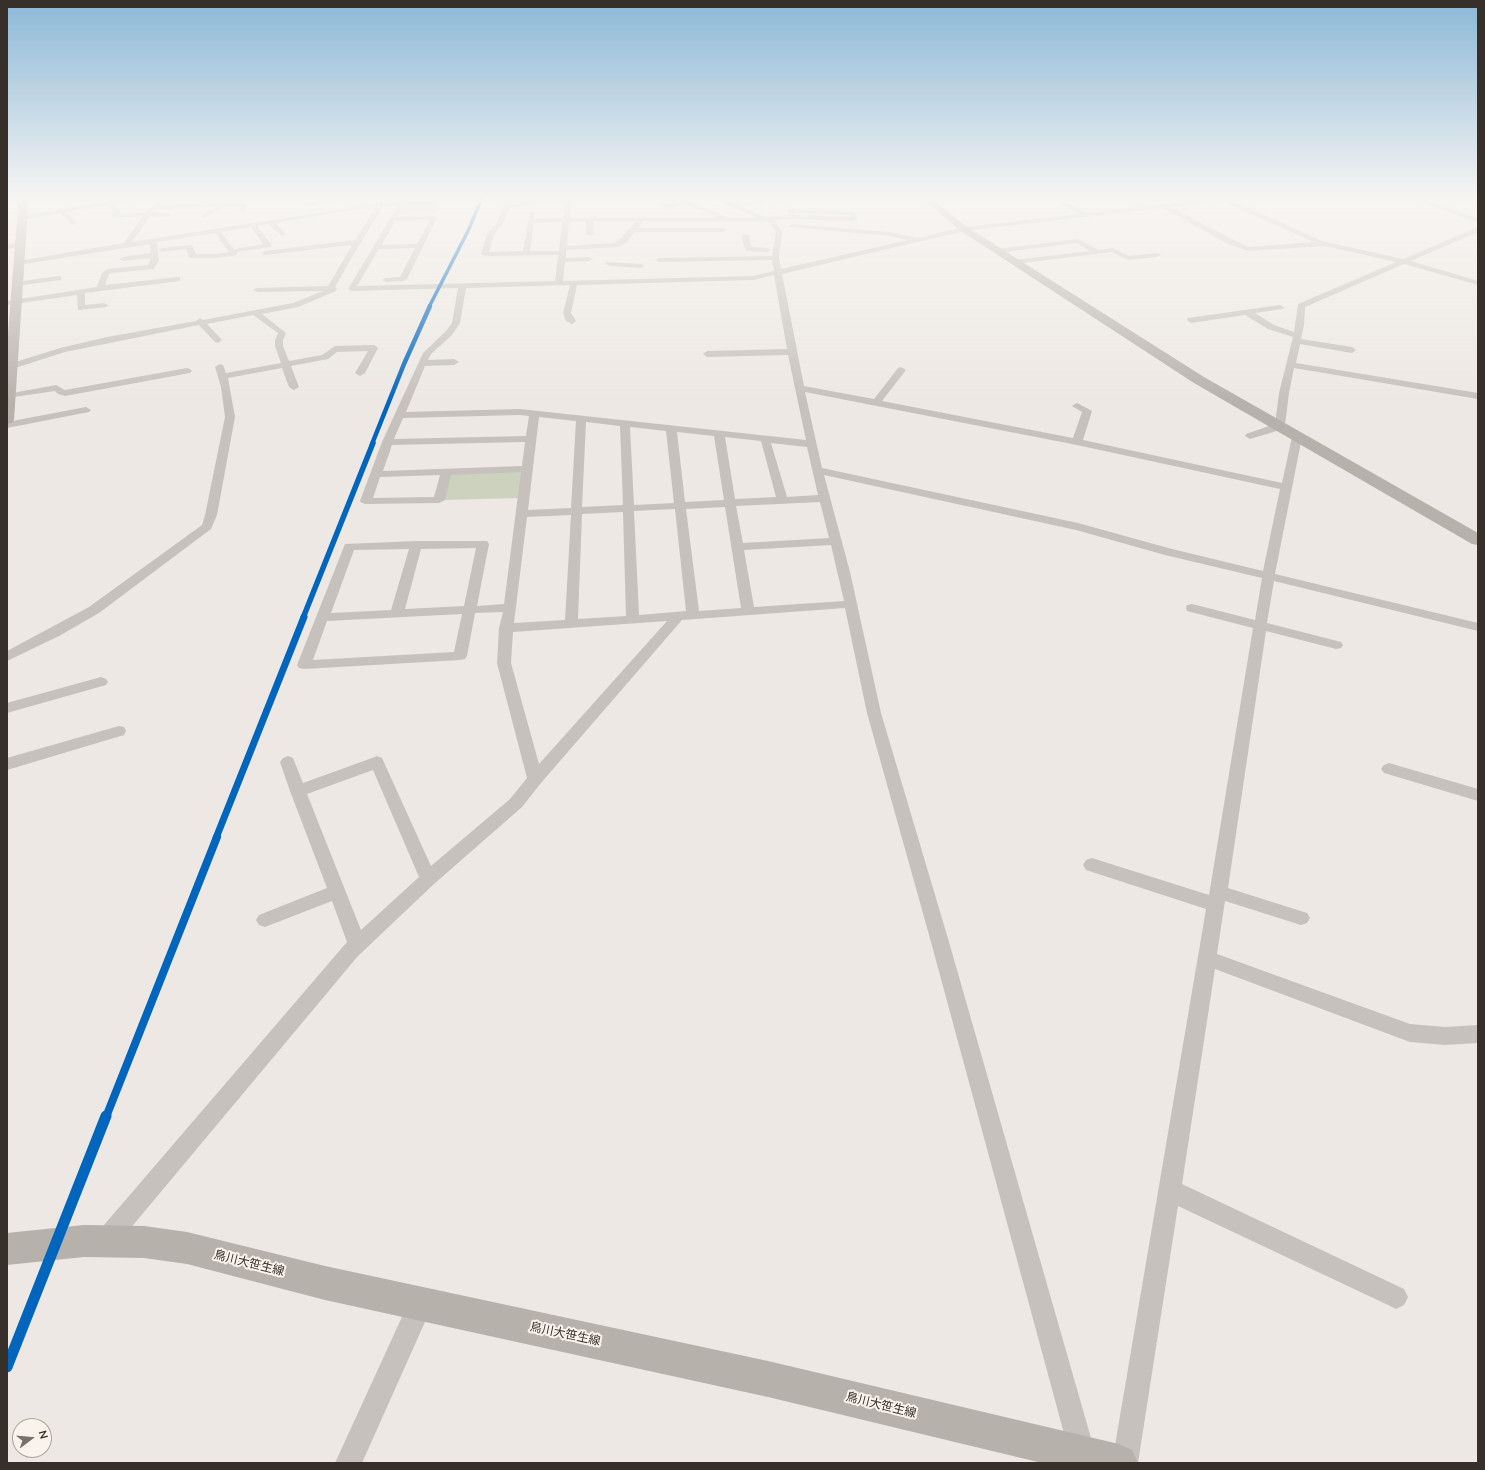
<!DOCTYPE html>
<html>
<head>
<meta charset="utf-8">
<style>
	body { margin:0 }
	#map { position:relative; width:1485px; height:1470px; overflow:hidden; background:#ede8e3; font-family:"Nunito Sans",sans-serif }
	canvas { display:block }
	.frame { position:absolute; inset:0; border:8px solid #372f2a; pointer-events:none }
	.north { position:absolute; left:12px; top:1418px; width:40px; height:40px; box-sizing:border-box; background:#f9f3eb; border:1px solid #aba59e; border-radius:50%; rotate:74deg; font-size:11px; font-weight:700; line-height:16px; text-align:center; color:#372f2a }
	.north::after { content:''; display:block; margin:auto; width:14px; height:18px; background:#77706b; clip-path:polygon(50% 0,100% 100%,50% 72%,0 100%) }
</style>
</head>
<body>
<div id="map">
<canvas width="1485" height="1470"></canvas>
<div class="frame"></div>
<div class="north">N</div>
</div>
<script>
const g = document.querySelector('canvas').getContext('2d');
g.lineJoin = 'round';
function fillPath(path, color) { g.fillStyle = color; g.fill(path, 'evenodd'); }
const toPath = rows => new Path2D(rows.map(r => 'M' + r).join(''));
function stroke(path, color, width, dash) { g.strokeStyle = color; g.lineWidth = width; g.lineCap = dash ? 'butt' : 'round'; g.setLineDash(dash || []); g.stroke(path); }
function label(font, color, halo, rows, align = 'center') {
  g.font = font + ' "Nunito Sans","Noto Sans JP",sans-serif'; g.lineWidth = 4; g.setLineDash([]); g.textBaseline = 'middle'; g.strokeStyle = halo; g.fillStyle = color; for (const [text, x, y, turn = 0] of rows) {
    g.save(); g.translate(x, y); g.rotate((+turn || 0) * Math.PI / 180); g.textAlign = isNaN(turn) ? turn : align; if (halo) g.strokeText(text, 0, 0); g.fillText(text, 0, 0); g.restore();
  }
}
const green = toPath([
	[405,202,431,204,439,204,435,213,397,214],
	[523,470,520,498,442,500,448,473]
]);
const street = toPath([
	[122,198,138,198,114,204,121,211,119,215,146,212,149,209,152,208,158,198,164,198,160,206,207,202,241,202,247,205,244,212,239,211,240,206,226,206,204,218,202,217,202,215,217,206,154,210,153,212,167,213,170,215,167,217,150,216,132,242,387,202,388,203,384,205,351,259,335,287,337,289,336,291,298,307,262,314,286,333,283,340,283,346,289,361,322,355,335,346,374,345,378,348,365,373,360,376,355,373,368,351,337,352,328,359,291,366,299,387,294,390,289,387,282,368,228,378,235,417,217,515,211,529,99,613,59,636,7,661,7,651,89,607,202,525,205,515,225,417,221,387,215,367,220,364,223,365,226,373,281,363,275,346,275,340,278,333,253,315,207,324,222,340,218,343,215,342,199,325,65,352,12,369,9,368,7,366,9,364,60,348,107,337,196,321,200,318,203,320,293,303,323,291,257,292,253,290,257,288,328,286,352,245,265,255,261,253,265,251,355,240,377,206,275,223,286,234,282,236,268,224,257,226,272,245,271,247,237,252,237,255,217,258,192,258,189,257,186,249,162,252,158,250,162,248,189,245,192,245,196,254,217,254,229,252,215,233,157,242,159,260,154,269,112,273,109,274,105,285,177,277,180,277,180,281,85,293,85,305,104,303,108,305,107,307,78,310,77,295,7,305,7,301,97,287,102,273,108,269,148,265,151,258,123,261,119,259,123,257,151,253,150,244,18,265,14,263,18,261,124,243,143,216,112,218,111,217,114,211,107,205,66,212,76,223,73,225,60,213,23,220,20,218,23,216,122,198],
	[251,227,263,244,234,249,221,232,251,227],
	[332,198,338,200,335,202,306,206,303,204,306,202,332,198],
	[507,198,514,198,511,203,550,198,572,198,568,200,571,203,570,218,718,218,686,204,668,209,656,204,659,202,668,205,680,202,673,198,683,198,689,201,724,216,725,218,758,218,711,198,721,198,733,203,778,198,804,198,741,206,765,217,788,215,787,211,790,209,855,212,857,219,854,221,792,219,774,220,782,232,779,258,781,269,908,240,889,236,790,227,789,226,792,224,889,232,918,238,964,227,1080,214,1060,203,1059,202,1062,200,1088,213,1210,198,1234,198,1231,200,1322,241,1403,259,1478,227,1478,232,1411,261,1478,281,1478,285,1404,264,1305,307,1304,325,1301,339,1352,347,1356,350,1352,353,1300,344,1296,363,1478,393,1478,399,1294,368,1289,393,1285,425,1280,430,1250,439,1245,436,1246,434,1275,424,1279,393,1293,337,1268,329,1245,315,1191,323,1187,320,1188,318,1280,305,1284,307,1283,309,1255,313,1274,325,1294,332,1298,304,1396,262,1325,246,1248,251,1226,243,1163,208,964,231,782,274,804,386,874,399,898,368,901,367,906,370,882,401,1073,438,1082,412,1072,406,1077,403,1092,411,1083,440,1282,483,1292,437,1293,435,1301,435,1302,437,1275,574,1478,623,1478,631,1274,581,1267,623,1341,642,1343,645,1341,648,1336,649,1266,631,1228,888,1307,913,1310,918,1307,923,1301,925,1225,901,1217,954,1410,1024,1445,1027,1478,1025,1478,1043,1445,1045,1410,1042,1215,969,1182,1184,1404,1289,1408,1297,1404,1305,1396,1309,1388,1305,1178,1206,1138,1463,1112,1463,1206,909,1086,870,1083,865,1086,860,1092,858,1209,895,1253,628,1187,611,1186,608,1187,605,1192,604,1255,620,1262,578,1165,555,1076,530,824,475,850,572,881,713,949,942,1095,1452,1091,1461,1077,1463,1073,1461,1069,1452,931,942,867,713,845,608,682,620,541,783,522,807,434,884,358,956,114,1248,106,1252,98,1248,94,1240,98,1232,347,942,332,901,265,927,259,925,256,920,259,915,327,888,290,791,280,762,283,758,288,756,293,758,303,783,372,758,377,756,382,758,431,866,510,799,527,778,497,663,499,628,503,612,475,613,467,656,465,659,460,660,304,669,299,668,297,665,345,544,416,541,487,541,489,544,477,606,504,604,521,472,451,475,445,500,439,503,366,504,362,503,360,501,382,442,423,353,446,331,452,323,458,288,352,291,348,289,400,202,403,200,406,202,398,217,434,216,437,218,407,279,403,281,386,282,382,280,386,278,400,277,415,248,379,249,357,286,555,281,558,255,485,256,481,254,487,234,497,223,503,206,507,198],
	[560,201,565,204,563,218,534,219,535,212,530,211,523,251,489,252,494,234,503,224,509,208,560,201],
	[1222,201,1314,242,1249,247,1232,239,1171,207,1222,201],
	[794,213,850,215,850,217,795,215,794,213],
	[430,220,417,244,382,245,395,221,430,220],
	[586,221,586,234,590,236,594,234,593,221,636,221,621,238,614,243,567,246,569,222,586,221],
	[643,221,769,221,769,222,776,232,772,256,659,258,655,260,659,262,772,260,774,271,753,276,563,281,565,262,589,261,593,259,589,257,566,258,566,250,619,247,627,242,635,232,724,232,727,230,724,228,638,228,643,221],
	[562,222,559,251,530,251,534,223,562,222],
	[774,275,787,349,707,351,703,354,707,357,788,355,806,440,520,409,406,412,425,366,454,365,459,362,454,359,428,360,431,354,452,335,460,323,466,288,570,285,563,313,566,321,572,324,576,321,571,313,577,285,753,280,774,275],
	[805,392,1077,445,1280,489,1263,571,1172,549,1078,523,822,468,805,392],
	[520,415,529,416,526,436,394,439,403,418,520,415],
	[539,417,576,421,571,508,528,510,539,417],
	[586,422,620,426,623,505,582,507,586,422],
	[630,427,666,431,674,503,634,505,630,427],
	[677,432,714,436,724,500,685,502,677,432],
	[725,437,761,441,776,497,735,499,725,437],
	[525,442,522,466,383,471,392,445,525,442],
	[771,443,807,447,818,495,787,497,771,443],
	[440,475,434,497,373,498,380,477,440,475],
	[820,502,829,538,743,543,736,506,820,502],
	[725,507,741,608,699,611,686,509,725,507],
	[675,509,686,611,639,615,634,511,675,509],
	[623,512,626,616,578,619,582,514,623,512],
	[571,515,565,620,514,623,527,517,571,515],
	[831,545,844,601,754,607,744,550,831,545],
	[476,548,464,606,405,609,421,549,476,548],
	[409,549,391,610,331,613,354,550,409,549],
	[462,614,454,652,313,660,327,621,462,614],
	[667,621,539,764,511,663,513,632,667,621],
	[373,770,419,877,361,930,307,794,373,770],
	[1409,198,1420,198,1478,218,1478,222,1409,198],
	[745,234,749,236,752,247,767,248,771,250,767,252,746,251,741,236,745,234],
	[1078,239,1099,250,1113,248,1129,256,1157,253,1161,255,1157,257,1128,260,1112,252,1015,264,1012,264,1012,260,1090,251,1077,243,997,253,993,251,997,249,1078,239],
	[20,242,24,244,23,246,7,249,7,245,20,242],
	[607,262,641,264,645,266,641,268,610,266,606,264,607,262],
	[58,276,61,276,61,280,16,286,12,284,16,282,58,276],
	[187,368,190,369,192,371,190,373,65,396,58,394,55,391,7,398,7,394,56,385,65,390,187,368],
	[86,407,91,410,89,412,7,428,7,422,86,407],
	[101,677,106,679,108,682,106,685,7,713,7,703,101,677],
	[119,726,124,727,126,731,124,735,7,770,7,758,119,726],
	[1389,763,1478,789,1478,801,1384,773,1381,769,1384,765,1389,763],
	[421,1292,430,1295,433,1304,362,1463,335,1463,412,1295,421,1292]
]);
const secondary = toPath([
	[17,198,26,198,28,208,14,420,12,423,7,424,7,346,18,208,17,198],
	[382,198,391,198,391,200,435,198,439,201,434,204,385,206,380,203,382,198],
	[921,198,931,198,967,227,1204,377,1478,533,1478,545,1472,544,1194,383,961,231,921,198],
	[84,1225,144,1226,187,1232,325,1266,768,1361,1119,1444,1132,1450,1138,1463,1042,1463,768,1397,325,1300,187,1264,144,1258,84,1257,7,1265,7,1233,84,1225]
]);
const rail1Far5 = toPath([
	[429,307,468,231,482,198]
]);
const rail1Far4 = toPath([
	[372,444,404,364,430,306]
]);
const rail1Far3 = toPath([
	[303,618,373,443]
]);
const rail1Far2 = toPath([
	[216,838,304,617]
]);
const rail1Far1 = toPath([
	[106,1117,217,837]
]);
const rail1 = toPath([
	[7,1367,106,1116]
]);
const nearStreetnames = [
	["鳥川大笹生線",249,1264,14],
	["鳥川大笹生線",565,1335,12],
	["鳥川大笹生線",881,1406,14]
];
fillPath(green, '#cdd2be');
fillPath(street, '#c6c1bc');
fillPath(secondary, '#b7b1ac');
stroke(rail1Far5, '#0065bd', 3.5);
stroke(rail1Far4, '#0065bd', 4.5);
stroke(rail1Far3, '#0065bd', 5.5);
stroke(rail1Far2, '#0065bd', 7);
stroke(rail1Far1, '#0065bd', 8);
stroke(rail1, '#0065bd', 11);
const sky = g.createLinearGradient(0, 0, 0, 404);
sky.addColorStop(0, '#8bb7d7');
sky.addColorStop(0.49, '#f7f5f2');
sky.addColorStop(1, '#f7f5f200');
g.fillStyle = sky;
g.fillRect(0, 0, 1485, 404);
label('12px', '#372f2a', '#f9f3eb', nearStreetnames);
</script>
</body>
</html>
